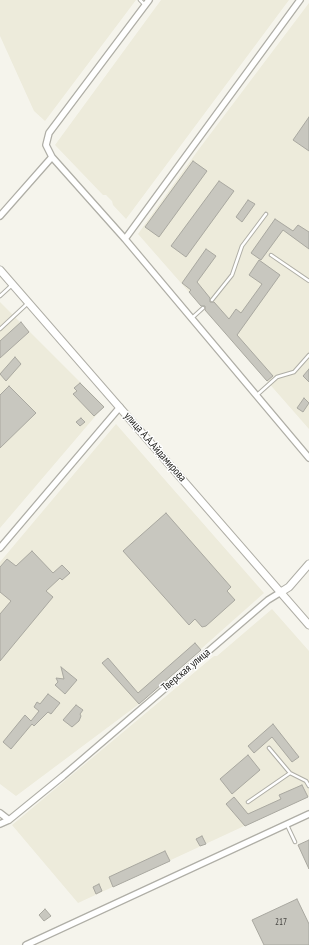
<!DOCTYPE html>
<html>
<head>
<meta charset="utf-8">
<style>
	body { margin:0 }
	canvas { display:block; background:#f5f4ec }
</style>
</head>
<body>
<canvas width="309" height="945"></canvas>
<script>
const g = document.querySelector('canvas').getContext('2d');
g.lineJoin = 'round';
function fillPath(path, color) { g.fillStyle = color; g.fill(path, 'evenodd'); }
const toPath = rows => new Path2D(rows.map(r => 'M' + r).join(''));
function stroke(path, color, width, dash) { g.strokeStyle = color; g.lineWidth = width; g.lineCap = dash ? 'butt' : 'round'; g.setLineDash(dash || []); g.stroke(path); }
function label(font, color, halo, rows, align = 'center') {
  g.font = font + ' "PT Sans Narrow",sans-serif'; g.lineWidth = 3; g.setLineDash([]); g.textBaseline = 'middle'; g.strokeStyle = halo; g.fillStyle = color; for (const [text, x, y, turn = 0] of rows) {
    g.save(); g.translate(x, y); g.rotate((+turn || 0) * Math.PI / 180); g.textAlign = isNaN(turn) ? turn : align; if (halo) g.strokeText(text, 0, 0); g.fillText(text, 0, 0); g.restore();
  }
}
const built = toPath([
	[0,0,136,0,45,121,34,111,0,36],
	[161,0,289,0,126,219,113,205,112,201,106,195,103,195,55,145],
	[309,3,309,429,138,234,199,149],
	[0,302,104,406,0,528],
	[116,424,264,593,139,704,16,796,0,784,0,562],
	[272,609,309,651,309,796,78,903,12,825,214,656,217,656]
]);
const building = toPath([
	[309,117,309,151,293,140,309,117],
	[193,161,207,171,159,237,145,227,193,161],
	[219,181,234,191,186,257,171,246,219,181],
	[248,200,255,204,242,222,236,217,248,200],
	[275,219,293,231,298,225,309,232,309,249,283,230,261,260,251,253,275,219],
	[206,249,216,256,197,282,210,298,210,302,214,302,229,319,236,309,241,313,262,284,249,275,259,260,280,275,237,335,273,376,267,381,205,310,205,306,201,306,189,292,191,290,182,283,206,249],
	[21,322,29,332,0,358,0,341,21,322],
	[15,357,21,364,6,381,0,374,15,357],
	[309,369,309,382,303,376,309,369],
	[80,383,104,407,94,416,73,394,77,391,74,388,80,383],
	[9,386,36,413,0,448,0,395,9,386],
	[304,398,309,403,303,412,297,408,304,398],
	[81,418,85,422,80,426,76,422,81,418],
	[166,513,231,587,227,591,235,600,206,626,202,627,195,619,189,625,123,551,166,513],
	[32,551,53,573,62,565,70,573,62,580,60,578,46,591,53,597,0,661,0,614,11,601,0,592,0,567,7,559,16,566,32,551],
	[195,643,201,650,139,704,102,663,108,658,138,693,195,643],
	[61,667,77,680,65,694,55,685,58,682,56,678,64,679,61,667],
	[48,694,60,703,51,714,48,712,34,726,32,724,11,749,3,742,25,715,31,721,39,711,34,707,37,702,40,704,48,694],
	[76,705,83,710,80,714,81,716,79,721,72,727,63,720,76,705],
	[273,724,299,757,292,762,272,737,254,753,248,746,273,724],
	[248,755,260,770,232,794,220,779,248,755],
	[302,785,308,797,245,826,226,804,234,797,248,814,281,799,279,795,302,785],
	[202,836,206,844,200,846,196,839,202,836],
	[309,840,309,869,298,845,309,840],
	[165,851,170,861,113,887,109,877,165,851],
	[99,884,102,891,96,894,93,887,99,884],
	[297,899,309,924,309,945,264,945,252,920,297,899],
	[45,909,51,916,44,921,39,915,45,909]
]);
const lane = toPath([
	[140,0,145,5],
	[271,255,309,281],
	[0,296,12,285],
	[212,300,232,275,242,246,266,214],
	[192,318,203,308],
	[0,329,28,303],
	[257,395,277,377,294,372,309,355],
	[269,748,290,773],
	[248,802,290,773,306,781,309,786],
	[287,825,295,842]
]);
const street = toPath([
	[52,157,46,145,49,133,149,0],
	[0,216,52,157,125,239,309,458],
	[125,239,300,0],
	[0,548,120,407],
	[0,813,9,820],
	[0,824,9,820,63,776,268,600,281,592],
	[26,945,309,814]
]);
const secondary = toPath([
	[0,270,309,625],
	[281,592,289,587,309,564]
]);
const numberNames = [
	["217",281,922]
];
const streetNames = [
	["улица А.А.Айдамирова",155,447,49],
	["Тверская улица",186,670,-40]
];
fillPath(built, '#edebdb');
fillPath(building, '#c8c7bf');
stroke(building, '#a9a8a0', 1);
stroke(lane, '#afaea6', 4.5);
stroke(street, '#afaea6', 8);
stroke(secondary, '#afaea6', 9);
stroke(lane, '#fff', 2.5);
stroke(street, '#fff', 5.5);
stroke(secondary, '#fff', 7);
label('9px', '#464541', null, numberNames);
label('11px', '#1a1a17', '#fff', streetNames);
</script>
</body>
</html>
